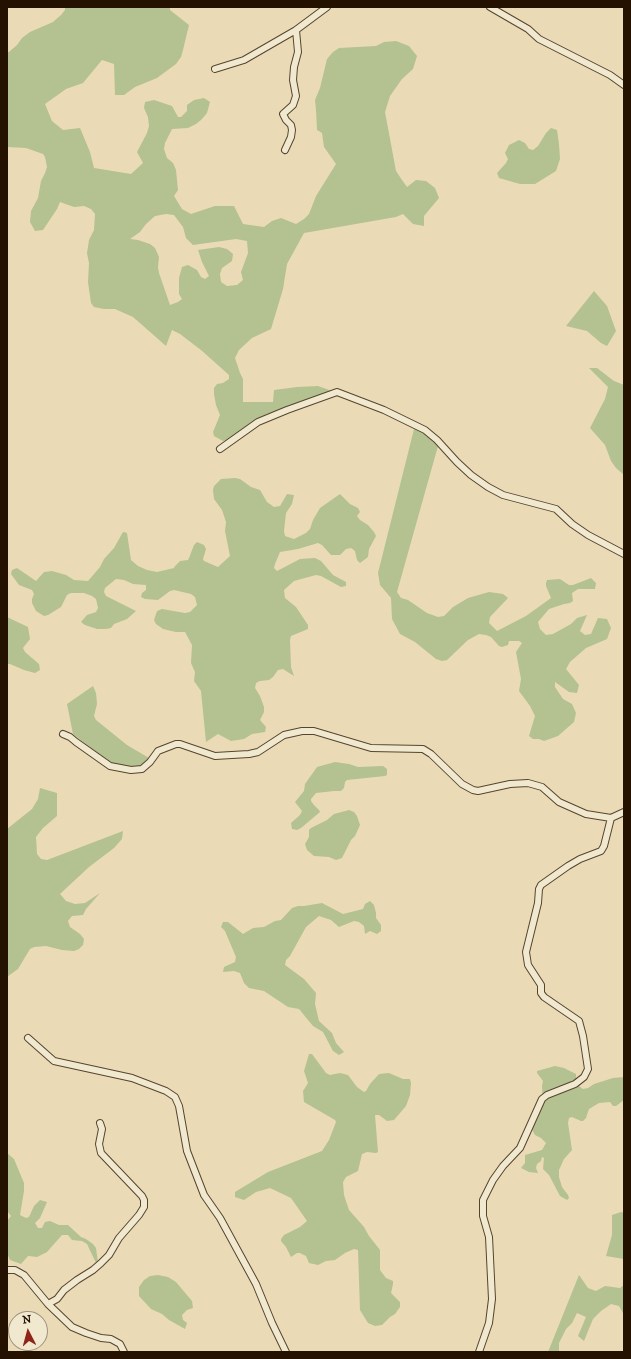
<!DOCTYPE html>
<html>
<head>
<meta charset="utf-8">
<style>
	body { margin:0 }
	#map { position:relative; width:631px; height:1359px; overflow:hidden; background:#eadbb6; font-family:"IM FELL DW Pica",serif }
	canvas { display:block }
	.frame { position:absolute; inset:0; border:8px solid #241100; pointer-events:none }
	.north { position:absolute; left:8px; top:1311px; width:40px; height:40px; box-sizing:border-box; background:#f1e8d0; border:1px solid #9f927d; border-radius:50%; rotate:354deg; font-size:11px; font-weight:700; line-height:16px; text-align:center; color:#241100 }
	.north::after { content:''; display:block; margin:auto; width:14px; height:18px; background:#8f2418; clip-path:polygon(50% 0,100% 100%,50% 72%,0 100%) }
</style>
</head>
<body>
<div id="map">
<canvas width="631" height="1359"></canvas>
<div class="frame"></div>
<div class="north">N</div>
</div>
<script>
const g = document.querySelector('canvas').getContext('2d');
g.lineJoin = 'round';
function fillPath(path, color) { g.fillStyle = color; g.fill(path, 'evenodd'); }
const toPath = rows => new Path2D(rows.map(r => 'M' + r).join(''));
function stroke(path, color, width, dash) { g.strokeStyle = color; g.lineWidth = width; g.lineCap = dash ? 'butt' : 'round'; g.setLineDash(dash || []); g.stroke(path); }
const green = toPath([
	[65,7,170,7,170,10,189,25,183,50,181,57,176,64,157,78,135,87,124,95,115,95,114,64,102,60,83,83,66,89,45,104,52,121,63,130,80,128,90,152,94,168,131,174,143,163,137,152,147,133,149,126,148,117,144,108,145,102,154,100,172,106,178,117,181,117,187,111,187,105,194,100,204,98,210,102,207,113,201,120,196,124,188,128,172,129,165,143,164,149,167,158,173,163,176,170,178,190,174,196,182,209,191,214,215,206,234,206,243,224,264,227,272,221,281,218,296,224,304,219,309,214,316,196,336,164,324,147,322,133,317,130,316,110,315,100,320,88,327,59,333,52,339,48,376,46,384,42,396,41,409,46,417,56,413,69,402,79,390,96,385,112,396,171,402,180,407,187,416,180,426,181,435,188,439,198,424,216,424,226,413,224,403,214,396,217,304,233,287,264,283,289,271,329,252,338,239,350,235,358,240,373,243,379,243,402,273,402,274,390,297,387,318,386,332,391,267,414,242,430,232,439,223,441,214,436,213,432,220,415,216,405,214,394,214,388,217,384,223,383,229,379,229,375,201,350,180,334,172,330,166,346,133,317,115,309,104,309,94,307,91,303,88,282,89,263,87,253,89,240,94,230,95,214,91,209,84,206,74,207,60,202,57,209,43,230,35,231,30,222,31,211,38,198,41,181,45,173,47,167,45,157,43,154,26,148,7,147,7,52,9,52,17,45,22,38,30,32,53,22,61,15,65,10],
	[166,214,174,215,183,227,186,238,193,245,236,239,247,241,248,253,241,272,243,280,237,285,227,286,221,282,220,274,222,268,232,261,233,254,227,249,219,247,198,250,202,262,209,276,205,279,201,277,197,270,188,265,182,267,179,278,179,294,182,299,178,302,170,305,159,273,158,267,159,257,155,248,150,244,138,240,130,239,140,232,146,224,155,216],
	[551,128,557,130,559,144,560,159,556,171,535,184,520,184,499,178,497,173,506,163,508,159,505,153,509,145,519,140,525,143,529,149,533,150,538,146,546,133],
	[594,291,607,306,616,331,607,346,601,343,587,331,566,326],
	[589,368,597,368,614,381,624,385,624,475,616,468,611,461,605,445,590,428,605,399,608,387],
	[414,429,421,430,431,438,438,446,397,592,401,598,408,600,427,613,438,617,444,616,453,607,468,598,489,592,503,594,508,598,490,617,489,623,497,631,526,616,551,598,546,586,546,583,547,580,560,579,569,585,573,585,591,578,596,583,595,589,578,589,572,593,573,601,570,603,564,604,549,609,538,622,540,629,546,635,553,634,571,624,577,618,587,615,580,631,585,635,591,634,598,618,607,619,611,628,607,639,586,648,570,662,566,669,579,685,577,693,569,692,555,682,555,687,563,699,572,704,576,713,574,722,558,736,544,741,539,739,533,739,529,736,535,716,530,706,519,691,521,679,516,652,522,643,519,641,509,641,508,645,502,647,499,646,491,637,486,635,479,634,468,640,447,660,442,661,436,659,415,642,400,634,392,619,391,598,380,585,378,573],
	[235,478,240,479,251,487,260,490,267,502,274,507,280,506,287,494,294,495,292,504,286,513,284,531,285,536,294,539,306,533,310,529,313,520,320,508,340,494,350,504,358,508,360,512,357,516,360,520,368,525,374,532,376,536,369,549,368,557,360,563,357,560,355,551,351,548,346,549,340,555,331,555,322,545,318,543,298,549,280,552,275,564,274,568,277,571,300,559,315,558,321,561,333,575,346,582,346,586,341,587,321,576,316,575,294,581,284,590,285,598,296,607,308,625,308,629,291,636,290,640,291,667,294,676,283,669,278,670,273,677,269,680,260,681,256,683,255,688,260,696,264,707,264,712,260,720,266,727,265,732,252,734,244,739,231,741,218,734,206,742,201,691,194,681,195,672,191,663,192,645,185,632,176,632,163,629,156,624,154,620,157,611,162,609,185,613,190,612,197,605,195,597,191,594,174,590,170,591,158,600,145,599,141,597,142,593,146,590,146,585,133,584,124,580,116,579,105,588,104,592,106,596,136,611,127,619,114,624,111,628,106,629,97,629,85,625,81,622,87,615,96,612,98,608,96,599,92,596,84,593,71,593,67,595,61,607,48,615,44,616,36,611,32,603,32,599,34,594,32,590,19,585,11,574,12,570,17,568,36,581,44,572,52,571,66,575,74,580,88,581,100,567,104,559,114,548,123,532,127,533,131,560,138,566,147,570,157,572,174,568,175,566,180,561,188,560,189,558,194,545,197,542,204,545,206,549,203,559,204,561,218,567,230,556,225,531,226,522,222,510,214,499,213,490,214,486,221,479],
	[7,617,28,627,30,639,23,648,25,652,39,664,40,670,35,673,24,670,10,664,7,664],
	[93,686,96,693,97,704,94,716,96,720,127,745,149,758,141,767,130,768,111,764,73,734,67,704],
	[335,762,349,764,358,767,383,766,387,769,387,775,385,776,347,780,345,782,344,788,341,791,334,791,316,793,311,799,311,801,314,805,319,810,320,812,301,828,297,830,292,829,291,823,300,815,302,811,295,802,304,791,305,784,317,767],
	[40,788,57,793,57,816,43,828,36,837,37,854,41,859,47,860,123,831,122,839,114,848,89,867,60,894,66,901,75,904,85,903,100,893,86,909,83,915,72,916,68,921,70,927,80,934,84,939,83,945,79,949,74,951,62,950,46,946,34,947,30,949,18,969,7,977,7,829,32,809,38,799],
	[349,810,354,812,357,816,360,825,355,836,351,840,342,858,336,860,329,857,314,856,307,850,305,844,309,837,309,830,311,828,327,820,334,814],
	[370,901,374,905,376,913,376,918,381,925,381,931,377,934,370,931,365,934,364,926,359,922,354,921,339,927,331,920,319,916,306,927,290,956,286,960,285,965,304,979,316,993,315,1004,319,1021,332,1033,336,1043,344,1052,339,1055,333,1051,323,1032,313,1026,299,1009,288,1007,264,991,249,988,244,983,240,973,234,971,223,972,224,967,235,962,236,957,225,931,221,927,223,922,228,922,243,934,253,928,264,927,275,921,281,920,292,908,298,906,304,906,322,903,343,914,363,909,365,904],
	[309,1054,312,1054,326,1073,330,1075,340,1073,348,1075,357,1087,364,1092,366,1091,370,1084,379,1074,389,1073,403,1079,410,1079,411,1083,410,1095,406,1106,394,1120,387,1121,379,1115,375,1115,378,1152,376,1153,367,1152,362,1154,358,1171,346,1177,343,1182,344,1195,349,1210,364,1227,369,1236,380,1250,380,1270,386,1278,393,1281,393,1284,391,1293,400,1302,400,1307,395,1314,390,1317,382,1325,375,1326,368,1323,360,1310,358,1250,354,1249,345,1253,335,1260,326,1261,318,1265,309,1263,306,1256,300,1253,297,1253,291,1257,286,1247,281,1241,281,1239,284,1235,300,1227,307,1221,291,1198,270,1188,256,1192,244,1200,235,1197,235,1192,268,1172,322,1151,329,1140,336,1122,335,1120,304,1102,303,1091,308,1083,304,1071],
	[555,1066,564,1068,576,1074,576,1082,579,1086,583,1089,588,1088,594,1084,613,1078,624,1077,624,1100,616,1106,613,1106,610,1102,599,1103,589,1109,586,1118,583,1121,581,1121,572,1117,569,1118,568,1123,572,1150,564,1159,559,1170,559,1177,562,1187,568,1195,569,1198,567,1200,560,1196,549,1175,543,1169,544,1158,542,1157,541,1161,537,1164,536,1168,538,1173,529,1172,521,1168,525,1163,525,1155,542,1150,546,1143,541,1138,535,1135,531,1128,543,1101,542,1086,543,1081,537,1073,537,1071],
	[7,1153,14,1159,24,1183,24,1191,20,1215,26,1218,29,1217,34,1206,40,1200,47,1202,40,1218,35,1223,38,1228,42,1228,45,1222,50,1221,59,1225,68,1225,81,1237,86,1239,93,1244,96,1248,98,1263,96,1263,87,1244,82,1241,72,1240,68,1235,62,1235,47,1252,37,1257,28,1256,21,1264,10,1260,7,1253,7,1221,11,1216,7,1211],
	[621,1212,624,1213,624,1259,606,1256,612,1235,612,1215],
	[158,1275,168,1277,176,1282,192,1301,193,1308,187,1310,182,1315,183,1320,187,1323,185,1329,169,1320,162,1314,151,1309,139,1296,139,1287,144,1280,150,1276],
	[579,1275,588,1288,596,1291,605,1286,620,1288,624,1285,624,1315,619,1306,611,1304,601,1311,593,1319,584,1341,578,1336,586,1317,577,1313,572,1323,566,1329,559,1343,559,1352,548,1352]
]);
const minor = toPath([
	[490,7,528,29,539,39,610,75,624,85],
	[215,69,244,60,296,30,327,7],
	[285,150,291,137,292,130,291,125,286,120,283,114,293,105,296,96,293,80,294,67,298,52,296,30],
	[220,449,258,422,287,410,337,392,384,410,425,430,437,440,457,462,471,475,488,487,503,495,556,509,572,524,588,535,624,554],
	[63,734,70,737,76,742,110,766,131,770,142,769,150,762,158,751,176,744,180,744,215,756,249,754,258,752,284,735,302,731,314,731,371,748,423,749,431,754,462,784,473,790,478,791,510,784,528,783,542,787,559,802,586,814,611,818,624,812],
	[28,1038,54,1061,132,1078,166,1091,175,1097,179,1106,187,1151,204,1195,220,1218,256,1284,272,1323,286,1352],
	[7,1270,15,1270,24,1275,48,1304,72,1327,86,1333,101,1338,111,1339,120,1344,124,1352],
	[48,1304,57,1299,64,1290,77,1280,93,1270,101,1263,109,1255,119,1238,139,1215,144,1207,144,1200,142,1196,101,1153,99,1144,102,1129,100,1123],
	[479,1352,489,1323,492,1299,489,1237,483,1216,483,1200,493,1180,503,1166,520,1148,542,1099,547,1095,575,1084,584,1077,588,1069,583,1036,579,1021,544,997,541,993,541,985,528,965,526,952,538,903,539,889,541,885,568,866,580,859,601,851,604,846,611,818]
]);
fillPath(green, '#b4c190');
stroke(minor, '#56442e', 8);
stroke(minor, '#f1e8d0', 6);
</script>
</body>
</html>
